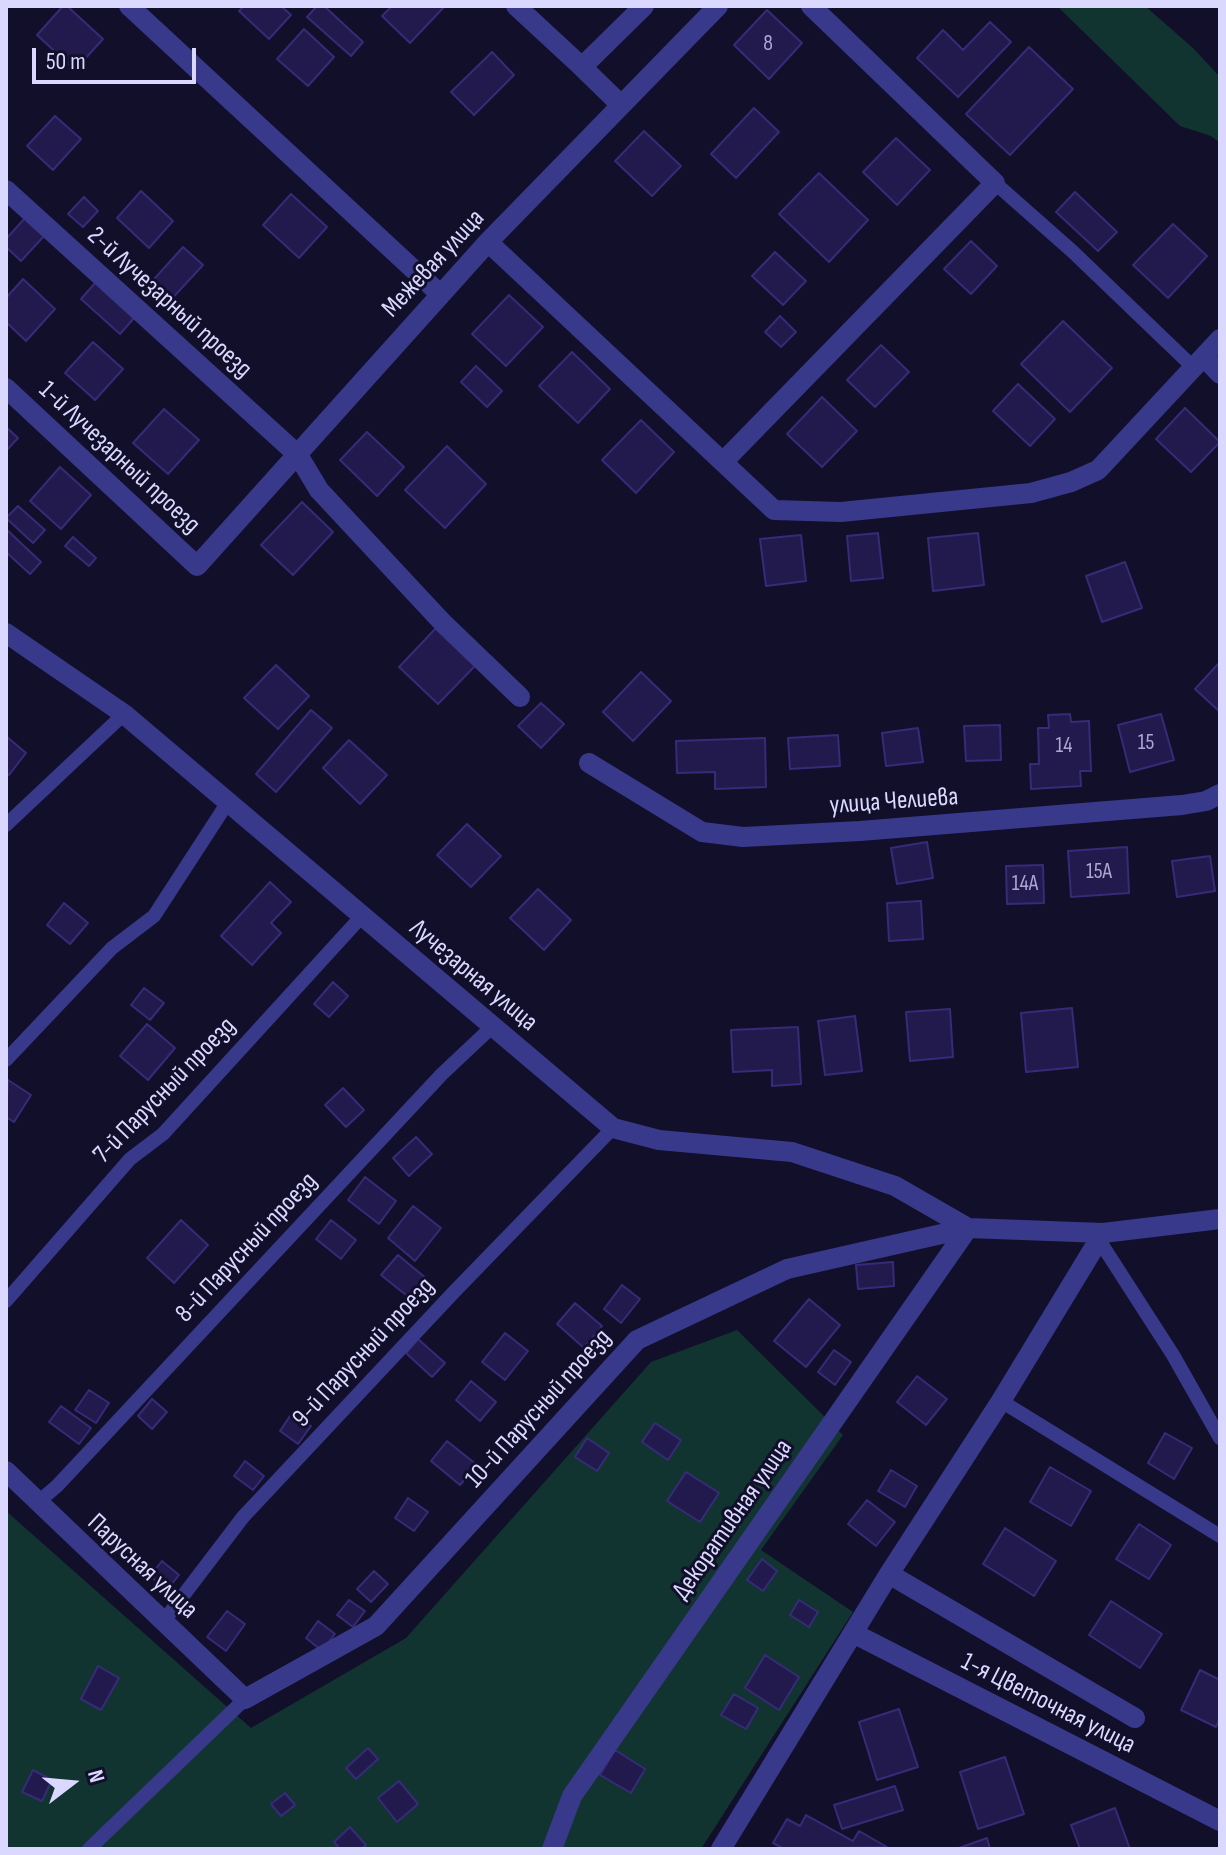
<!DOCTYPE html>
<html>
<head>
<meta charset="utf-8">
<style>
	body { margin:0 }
	#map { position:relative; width:1226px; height:1855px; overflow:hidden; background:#120f2a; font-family:"Sofia Sans Condensed",sans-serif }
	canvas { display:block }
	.frame { position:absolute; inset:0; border:8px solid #dad8ff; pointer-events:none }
	.north { position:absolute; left:32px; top:1743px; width:80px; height:80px; -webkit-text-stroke:6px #120f2a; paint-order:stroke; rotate:74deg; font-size:22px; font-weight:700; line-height:32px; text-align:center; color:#dad8ff }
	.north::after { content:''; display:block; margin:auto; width:28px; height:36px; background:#dad8ff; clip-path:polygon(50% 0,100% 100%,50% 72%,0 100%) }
	.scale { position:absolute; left:32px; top:48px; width:164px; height:36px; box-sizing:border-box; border:4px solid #dad8ff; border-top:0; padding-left:10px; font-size:24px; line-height:28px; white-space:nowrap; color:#dad8ff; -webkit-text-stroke:6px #120f2a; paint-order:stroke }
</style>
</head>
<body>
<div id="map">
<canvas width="1226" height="1855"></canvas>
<div class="frame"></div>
<div class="north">N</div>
<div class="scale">50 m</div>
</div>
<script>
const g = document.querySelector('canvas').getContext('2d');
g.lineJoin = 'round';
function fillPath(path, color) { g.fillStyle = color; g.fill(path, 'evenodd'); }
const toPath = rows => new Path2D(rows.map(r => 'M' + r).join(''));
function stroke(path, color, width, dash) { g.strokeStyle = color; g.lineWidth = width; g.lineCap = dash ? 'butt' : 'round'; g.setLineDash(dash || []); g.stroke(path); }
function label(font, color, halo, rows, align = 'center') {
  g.font = font + ' "Sofia Sans Condensed",sans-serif'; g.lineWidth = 6; g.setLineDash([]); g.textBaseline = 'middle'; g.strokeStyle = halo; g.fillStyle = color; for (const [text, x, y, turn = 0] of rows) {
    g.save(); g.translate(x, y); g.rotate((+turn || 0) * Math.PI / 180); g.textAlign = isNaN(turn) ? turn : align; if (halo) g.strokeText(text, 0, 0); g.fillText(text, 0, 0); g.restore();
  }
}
const green = toPath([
	[1057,6,1145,6,1193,48,1220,77,1220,143,1211,136,1180,126],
	[737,1330,843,1435,761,1550,853,1612,701,1849,6,1849,6,1511,251,1728,406,1638,651,1362]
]);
const building = toPath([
	[63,6,67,6,103,39,75,70,37,35,63,6],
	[244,6,281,6,291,15,269,39,239,11,244,6],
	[317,6,324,6,363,42,351,56,307,17,317,6],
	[392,6,445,6,410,43,382,16,392,6],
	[767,10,802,43,769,79,734,45,767,10],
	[990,22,1011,42,958,97,917,58,943,30,963,50,990,22],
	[304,29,334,57,308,86,277,59,304,29],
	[1029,47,1073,89,1010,155,966,114,1029,47],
	[492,52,514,75,474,115,451,92,492,52],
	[754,108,779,132,736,178,711,154,754,108],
	[55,116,81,139,53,170,27,146,55,116],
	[644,131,681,166,652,196,615,161,644,131],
	[896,138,930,170,897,205,863,172,896,138],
	[819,173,868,220,829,262,779,214,819,173],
	[141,191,173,221,149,248,117,218,141,191],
	[1075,192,1117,232,1098,251,1056,212,1075,192],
	[291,194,327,227,299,258,263,225,291,194],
	[84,197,98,211,83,227,68,214,84,197],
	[25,218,45,235,21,261,6,247,6,239,25,218],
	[1173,224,1207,256,1168,298,1133,265,1173,224],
	[971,241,997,266,971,294,944,269,971,241],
	[183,247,203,265,167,304,147,287,183,247],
	[775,252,806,281,783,305,752,276,775,252],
	[23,279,55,309,26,341,6,322,6,298,23,279],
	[96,282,135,317,120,334,81,299,96,282],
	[509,295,543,327,506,366,472,334,509,295],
	[780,316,796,332,781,347,765,332,780,316],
	[1063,321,1112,368,1070,412,1021,364,1063,321],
	[93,342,123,369,95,400,65,373,93,342],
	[881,345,909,372,875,407,847,380,881,345],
	[572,352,610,389,578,423,539,386,572,352],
	[476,366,502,391,487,407,461,382,476,366],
	[1018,384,1055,419,1030,446,993,411,1018,384],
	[822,397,857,431,822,467,787,434,822,397],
	[1185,408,1220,442,1191,472,1156,439,1185,408],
	[164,409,199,440,168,474,133,443,164,409],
	[641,420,674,452,636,493,602,460,641,420],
	[6,427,18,438,6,451,6,427],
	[367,432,404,467,377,496,340,460,367,432],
	[447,446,486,484,445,528,405,490,447,446],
	[60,467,91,495,61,529,30,501,60,467],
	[302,502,333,532,293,575,261,545,302,502],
	[18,506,45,530,33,543,6,518,18,506],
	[6,529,41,562,30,574,6,552,6,529],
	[878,533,883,578,851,581,847,536,878,533],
	[978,533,984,585,933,591,928,538,978,533],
	[801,535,806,581,766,586,760,539,801,535],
	[73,537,96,558,89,566,65,546,73,537],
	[1125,562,1142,608,1102,622,1086,576,1125,562],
	[437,627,476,665,438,704,399,667,437,627],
	[1220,662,1220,712,1195,689,1220,662],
	[276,665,309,696,278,729,244,698,276,665],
	[641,672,671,701,633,741,603,712,641,672],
	[541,703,564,724,541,748,518,726,541,703],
	[311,710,332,728,276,792,256,774,311,710],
	[1070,714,1071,722,1089,721,1091,771,1080,771,1081,786,1031,789,1030,764,1039,764,1038,728,1049,728,1048,715,1070,714],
	[1161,714,1174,760,1130,772,1118,725,1161,714],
	[1000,725,1001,760,966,761,964,726,1000,725],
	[918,728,923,762,886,766,882,733,918,728],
	[838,735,840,766,790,769,788,738,838,735],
	[6,736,26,753,9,775,6,773,6,736],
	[765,738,766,787,715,789,715,772,677,773,676,741,765,738],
	[349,740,387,775,360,804,323,768,349,740],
	[467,824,501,856,471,887,437,855,467,824],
	[927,842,933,878,897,884,891,848,927,842],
	[1127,847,1129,893,1071,897,1068,851,1127,847],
	[1210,856,1215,891,1177,897,1172,861,1210,856],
	[1043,865,1044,903,1007,904,1006,866,1043,865],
	[270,882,291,902,271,923,281,933,252,965,221,936,270,882],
	[538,889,571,920,544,950,510,918,538,889],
	[921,901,923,939,889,941,887,903,921,901],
	[64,903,88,923,70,944,47,925,64,903],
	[333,982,348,996,329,1017,314,1004,333,982],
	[144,988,164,1003,150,1020,131,1005,144,988],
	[1072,1008,1078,1067,1026,1072,1021,1013,1072,1008],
	[950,1009,953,1057,910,1061,906,1012,950,1009],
	[855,1016,862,1071,825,1075,818,1021,855,1016],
	[147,1024,175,1048,148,1080,120,1056,147,1024],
	[798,1027,801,1084,772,1086,772,1070,733,1072,731,1030,798,1027],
	[8,1080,31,1095,14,1122,6,1117,8,1080],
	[343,1088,364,1110,346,1127,325,1105,343,1088],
	[416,1137,432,1154,409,1176,393,1158,416,1137],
	[365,1177,396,1201,379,1224,348,1200,365,1177],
	[413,1206,441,1228,415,1261,388,1238,413,1206],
	[181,1220,208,1245,174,1283,147,1258,181,1220],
	[331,1220,356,1240,341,1259,316,1239,331,1220],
	[398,1255,427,1279,411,1299,381,1275,398,1255],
	[893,1262,894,1286,858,1289,856,1265,893,1262],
	[622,1285,640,1299,621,1323,604,1309,622,1285],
	[809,1299,840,1325,806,1367,774,1341,809,1299],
	[575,1303,602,1326,584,1348,557,1324,575,1303],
	[505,1333,528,1351,505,1380,482,1362,505,1333],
	[418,1339,445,1363,432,1377,406,1353,418,1339],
	[834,1350,851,1362,835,1385,818,1372,834,1350],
	[917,1376,947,1399,926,1425,897,1402,917,1376],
	[471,1381,496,1402,480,1421,456,1400,471,1381],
	[89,1390,109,1403,96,1423,75,1410,89,1390],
	[152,1399,167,1412,152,1429,138,1416,152,1399],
	[61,1406,91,1428,79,1444,49,1422,61,1406],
	[292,1413,311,1426,298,1444,280,1431,292,1413],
	[655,1423,681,1440,668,1460,642,1442,655,1423],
	[1165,1433,1192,1448,1174,1479,1148,1463,1165,1433],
	[587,1438,609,1453,597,1471,575,1457,587,1438],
	[447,1441,477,1465,460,1485,431,1461,447,1441],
	[245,1461,264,1476,253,1490,234,1476,245,1461],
	[1050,1467,1091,1491,1071,1526,1030,1502,1050,1467],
	[891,1470,917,1486,905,1507,878,1491,891,1470],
	[686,1472,719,1493,700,1522,667,1501,686,1472],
	[408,1498,428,1512,414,1531,395,1518,408,1498],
	[867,1500,895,1522,876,1546,848,1524,867,1500],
	[1139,1524,1171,1545,1149,1579,1116,1559,1139,1524],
	[1005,1528,1056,1561,1034,1596,983,1564,1005,1528],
	[762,1559,777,1571,763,1591,747,1580,762,1559],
	[162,1561,179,1575,167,1590,150,1576,162,1561],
	[374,1571,388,1584,371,1602,357,1589,374,1571],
	[349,1600,365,1611,353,1627,337,1615,349,1600],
	[799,1600,818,1612,809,1627,790,1615,799,1600],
	[1111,1601,1162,1634,1140,1668,1089,1635,1111,1601],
	[227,1611,245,1624,226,1651,207,1637,227,1611],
	[318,1621,335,1634,322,1651,306,1638,318,1621],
	[765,1655,799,1677,779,1710,745,1688,765,1655],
	[98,1666,119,1678,101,1710,81,1699,98,1666],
	[1200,1670,1220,1680,1220,1717,1216,1727,1181,1710,1200,1670],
	[734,1694,758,1708,746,1729,721,1715,734,1694],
	[899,1709,918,1767,877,1780,859,1722,899,1709],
	[368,1748,378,1759,356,1779,346,1768,368,1748],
	[615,1750,645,1769,631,1793,600,1775,615,1750],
	[1005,1757,1024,1814,978,1829,960,1772,1005,1757],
	[33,1770,52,1780,42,1801,22,1792,33,1770],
	[399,1781,418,1804,397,1822,378,1798,399,1781],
	[895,1786,903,1810,842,1829,834,1805,895,1786],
	[285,1793,295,1805,281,1816,271,1804,285,1793],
	[1115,1808,1130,1849,1080,1849,1071,1825,1115,1808],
	[806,1815,853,1841,859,1831,887,1847,784,1849,773,1843,787,1819,800,1826,806,1815],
	[350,1827,366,1845,361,1849,340,1849,334,1842,350,1827],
	[987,1838,990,1849,956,1849,987,1838]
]);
const service = toPath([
	[995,183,1072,251,1193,367],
	[6,825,124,714],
	[6,1060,112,948,154,916,228,802],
	[1099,1240,1173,1355,1220,1438],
	[6,1301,130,1159,163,1134,362,916],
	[1001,1401,1220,1536],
	[37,1503,57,1486,442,1074,493,1026],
	[163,1622,243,1517,453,1293,613,1128],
	[89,1849,245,1699]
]);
const minor = toPath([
	[129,6,440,294],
	[516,6,582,67,644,6],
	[582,67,621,105],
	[6,190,298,455,319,490,443,623,520,697],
	[488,242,774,510,841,512,1031,493,1071,482,1098,470,1220,339],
	[1204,357,1220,374],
	[6,388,197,566,488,242,718,6],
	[723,462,995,183,811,6],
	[6,633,124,714,613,1128,659,1140,792,1152,895,1186,968,1228],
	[589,763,702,832,743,837,860,831,1182,805,1206,801,1220,794],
	[6,1471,245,1699,376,1626,637,1340,787,1269,968,1228,1103,1233,1220,1219],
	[889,1574,1135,1718],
	[853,1633,1220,1821],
	[552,1849,572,1796,968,1228],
	[721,1849,889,1574,1001,1401,1103,1233]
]);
const numberNames = [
	["8",768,44],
	["15",1146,743],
	["14",1064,746],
	["15А",1099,872],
	["14А",1025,884]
];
const streetNames = [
	["Межевая улица",434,264,-47],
	["2-й Лучезарный проезд",169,303,42],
	["1-й Лучезарный проезд",119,458,43],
	["улица Челиева",894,802,-4],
	["Лучезарная улица",473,976,40],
	["7-й Парусный проезд",165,1091,-46],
	["8-й Парусный проезд",247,1248,-47],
	["9-й Парусный проезд",364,1353,-47],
	["10-й Парусный проезд",539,1409,-48],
	["Декоративная улица",733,1520,-55],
	["Парусная улица",142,1567,43],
	["1-я Цветочная улица",1048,1704,27]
];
fillPath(green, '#123431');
fillPath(building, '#221a4c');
stroke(building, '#362b79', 2);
stroke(service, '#38398b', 14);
stroke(minor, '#38398b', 20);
label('22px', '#aca8d2', null, numberNames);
label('26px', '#dad8ff', '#120f2a', streetNames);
</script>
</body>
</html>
